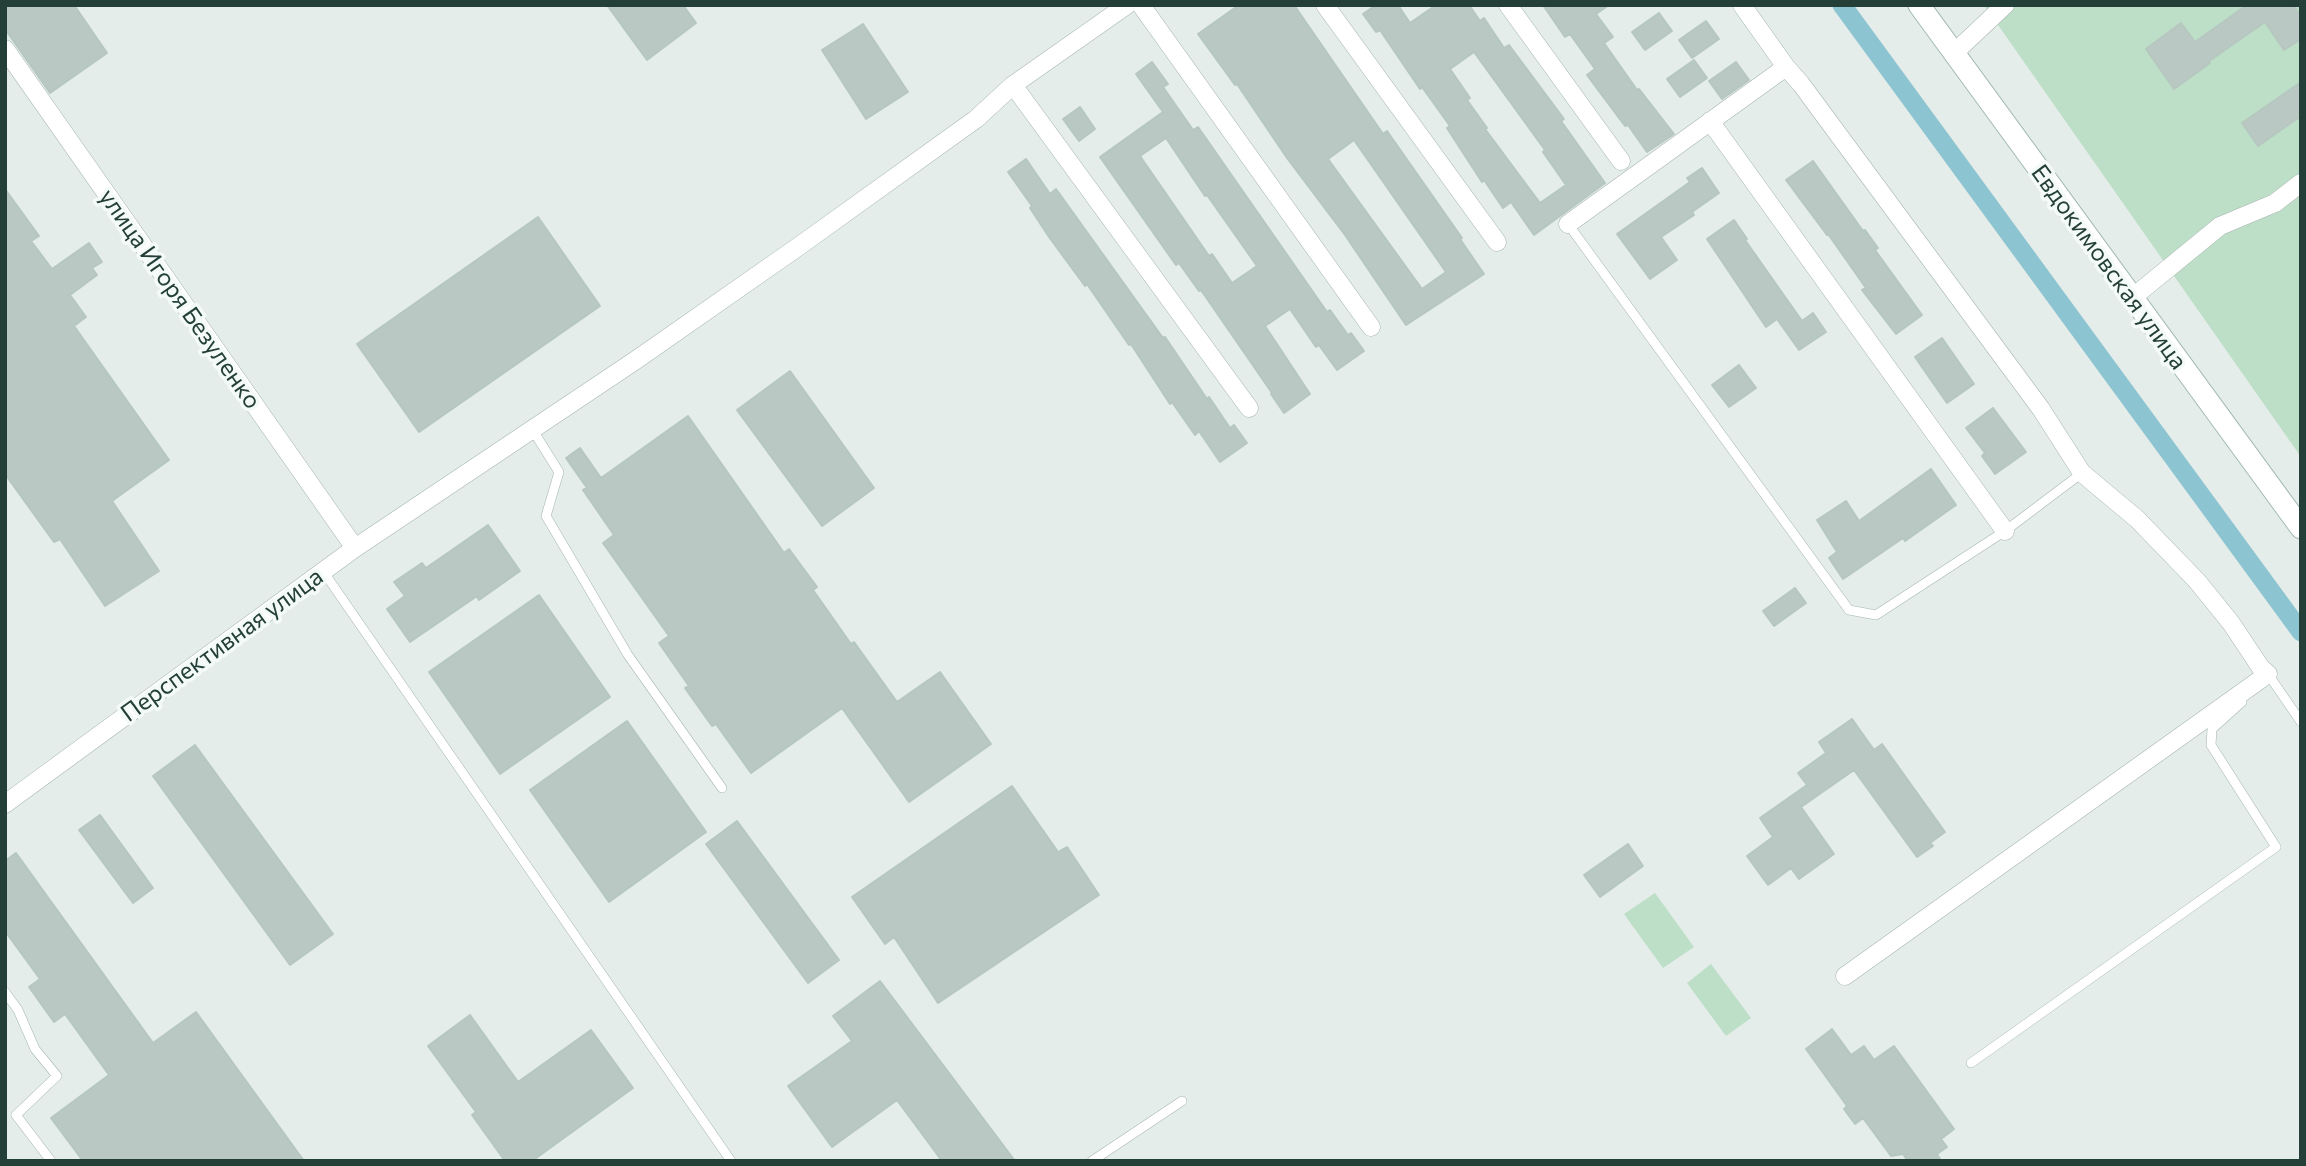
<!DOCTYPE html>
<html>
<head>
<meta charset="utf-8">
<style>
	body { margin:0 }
	#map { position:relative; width:2306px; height:1166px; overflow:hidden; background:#e4ede9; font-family:Commissioner,sans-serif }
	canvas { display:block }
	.frame { position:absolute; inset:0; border:7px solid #233f38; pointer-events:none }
</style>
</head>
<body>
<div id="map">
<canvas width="2306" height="1166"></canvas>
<div class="frame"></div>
</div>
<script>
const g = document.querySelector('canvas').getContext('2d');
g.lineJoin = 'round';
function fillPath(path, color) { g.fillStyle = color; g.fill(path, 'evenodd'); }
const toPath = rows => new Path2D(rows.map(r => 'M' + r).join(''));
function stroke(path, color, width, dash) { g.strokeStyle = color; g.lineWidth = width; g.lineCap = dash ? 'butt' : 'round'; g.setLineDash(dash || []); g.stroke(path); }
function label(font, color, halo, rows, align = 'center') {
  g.font = font + ' Commissioner,sans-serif'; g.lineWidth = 7; g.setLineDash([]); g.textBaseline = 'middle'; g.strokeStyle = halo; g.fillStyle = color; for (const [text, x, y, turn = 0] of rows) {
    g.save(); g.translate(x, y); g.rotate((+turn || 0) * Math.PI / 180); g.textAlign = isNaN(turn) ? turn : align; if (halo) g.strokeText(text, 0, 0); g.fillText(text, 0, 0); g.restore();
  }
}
const green = toPath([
	[1984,5,2301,5,2301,457],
	[1655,893,1694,947,1663,968,1624,914],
	[1711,964,1751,1018,1726,1036,1687,983]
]);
const canal = toPath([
	[1842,5,2301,632]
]);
const building = toPath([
	[5,5,74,5,107,53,50,93,5,29,5,5],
	[607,5,683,5,696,23,647,60,607,5],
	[1239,5,1294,5,1383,134,1387,131,1462,238,1460,239,1484,274,1406,325,1345,235,1287,158,1237,84,1235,85,1198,34,1239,5],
	[1354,140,1446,272,1422,289,1328,159,1354,140],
	[1376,5,1398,5,1410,23,1436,5,1469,5,1480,21,1484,18,1504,48,1509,45,1564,119,1561,121,1605,183,1534,235,1511,202,1503,208,1484,180,1482,182,1447,128,1450,126,1422,87,1420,89,1380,30,1376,32,1363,14,1376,5],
	[1474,52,1545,150,1543,152,1566,185,1540,203,1485,129,1487,128,1467,100,1470,98,1450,69,1474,52],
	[1543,5,1609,5,1596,14,1613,37,1604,43,1637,90,1639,89,1674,134,1647,152,1628,125,1625,126,1587,75,1595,69,1570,34,1565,37,1543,5],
	[2247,5,2293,5,2301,16,2301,39,2284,50,2265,22,2209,61,2210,63,2174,89,2146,49,2181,23,2195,42,2247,5],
	[1659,13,1672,31,1645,50,1632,32,1659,13],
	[1706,21,1719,39,1692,58,1679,40,1706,21],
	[863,24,908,92,866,119,822,50,863,24],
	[1694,60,1707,78,1680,97,1667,79,1694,60],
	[1152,62,1168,84,1163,87,1193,130,1198,127,1327,312,1330,310,1348,335,1351,333,1364,351,1337,370,1319,345,1316,347,1290,309,1265,326,1310,394,1284,413,1271,394,1272,393,1201,290,1199,291,1179,263,1176,265,1100,157,1163,112,1136,74,1152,62],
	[1166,138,1205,196,1207,195,1257,266,1232,283,1212,254,1209,256,1140,156,1166,138],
	[1736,62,1749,80,1722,99,1709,81,1736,62],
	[2301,82,2301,116,2258,146,2242,123,2301,82],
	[1080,107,1095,129,1079,141,1063,119,1080,107],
	[1026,159,1050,194,1056,189,1163,338,1165,337,1207,399,1209,397,1230,428,1234,425,1247,443,1220,462,1199,431,1195,435,1172,402,1170,404,1131,344,1129,345,1087,284,1085,286,1049,237,1030,208,1032,206,1008,172,1026,159],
	[1813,161,1863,231,1865,230,1878,248,1875,250,1922,315,1896,334,1862,290,1866,288,1828,234,1827,235,1786,180,1813,161],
	[1702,168,1719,193,1692,212,1694,215,1661,237,1677,260,1650,279,1617,234,1690,182,1687,178,1702,168],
	[5,189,39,236,31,241,52,269,89,243,102,262,92,268,97,275,70,295,86,317,74,326,169,460,112,501,159,571,105,606,60,539,54,542,5,474,5,189],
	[538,217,600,306,419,432,357,344,538,217],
	[1734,220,1747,239,1745,240,1802,321,1813,313,1826,332,1799,350,1777,319,1766,327,1707,239,1734,220],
	[1942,338,1974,384,1947,403,1915,357,1942,338],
	[1739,365,1756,388,1729,407,1712,385,1739,365],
	[790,371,874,488,822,526,737,410,790,371],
	[1993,408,2026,452,1995,474,1982,456,1985,453,1966,428,1993,408],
	[688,416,784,553,789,549,817,587,813,590,851,644,854,642,897,702,940,672,991,744,909,802,842,708,751,773,716,724,712,726,685,688,689,686,659,643,669,636,603,543,614,535,583,490,587,488,566,458,580,448,601,478,688,416],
	[1931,469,1956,505,1905,541,1903,538,1843,579,1829,558,1837,552,1817,520,1846,501,1859,521,1931,469],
	[488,525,520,571,479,600,477,596,410,642,387,609,405,596,394,582,422,563,426,568,488,525],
	[1795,588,1806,603,1774,626,1763,611,1795,588],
	[539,595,610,697,500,774,429,672,539,595],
	[1852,719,1874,750,1882,744,1945,832,1930,843,1933,846,1917,857,1854,770,1801,807,1834,854,1799,879,1791,868,1768,885,1747,856,1773,837,1760,818,1807,785,1798,773,1826,753,1819,742,1852,719],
	[627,721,706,832,609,902,530,790,627,721],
	[195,745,333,934,290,965,153,776,195,745],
	[1012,786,1058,852,1067,847,1099,895,938,1003,894,937,885,944,852,897,1012,786],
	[100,815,153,888,133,903,79,830,100,815],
	[737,821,839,960,808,983,706,844,737,821],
	[1628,844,1643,866,1600,897,1584,875,1628,844],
	[16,853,153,1043,196,1012,304,1161,83,1161,51,1118,109,1075,65,1014,54,1022,29,987,40,979,5,931,5,861,16,853],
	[880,981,1015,1161,942,1161,897,1100,832,1147,788,1086,852,1041,833,1016,880,981],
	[470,1015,518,1082,591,1030,633,1088,532,1161,505,1161,472,1115,476,1112,428,1046,470,1015],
	[1832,1029,1851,1055,1864,1046,1874,1060,1894,1046,1954,1129,1941,1139,1947,1147,1937,1154,1941,1161,1908,1161,1903,1154,1891,1156,1863,1118,1855,1124,1844,1109,1847,1106,1806,1049,1832,1029]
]);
const lane = toPath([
	[1568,224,1849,610,1876,615,2005,531,2082,473],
	[532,429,559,472,546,516,628,655,722,788],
	[323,571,731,1161],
	[2266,677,2268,674,2301,722],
	[5,992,18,1010,35,1049,57,1076,16,1115,51,1161],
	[1971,1063,2276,847,2211,745,2212,729,2242,702],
	[1092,1161,1182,1101]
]);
const street = toPath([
	[1141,5,1371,327],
	[1325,5,1497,242],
	[1508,5,1621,161],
	[1742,5,1786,67,1801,84,2041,409,2082,473,2137,519,2197,581,2231,623,2261,668,2268,674,1845,976],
	[5,49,355,548],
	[1954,53,2005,5],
	[1013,85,1249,408],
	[1710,121,2005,531],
	[1568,224,1786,67],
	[2132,298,2220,226,2275,203,2301,183],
	[5,804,355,548,636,360,802,244,976,119,1013,85,1127,5]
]);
const secondary = toPath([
	[1919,5,2301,528]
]);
const streetNames = [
	["Евдокимовская улица",2109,267,54],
	["улица Игоря Безуленко",180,299,55],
	["Перспективная улица",222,645,-36]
];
fillPath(green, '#bddec7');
stroke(canal, '#8dc4d1', 19);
fillPath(building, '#b9c8c2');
stroke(building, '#b6c7c0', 2);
stroke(lane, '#a6b5b0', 10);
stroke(street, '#a6b5b0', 19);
stroke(secondary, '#a2b9b2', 23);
stroke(lane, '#fff', 9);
stroke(street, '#fff', 18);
stroke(secondary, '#fff', 21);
label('24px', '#233f38', '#f4faf7', streetNames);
</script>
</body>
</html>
